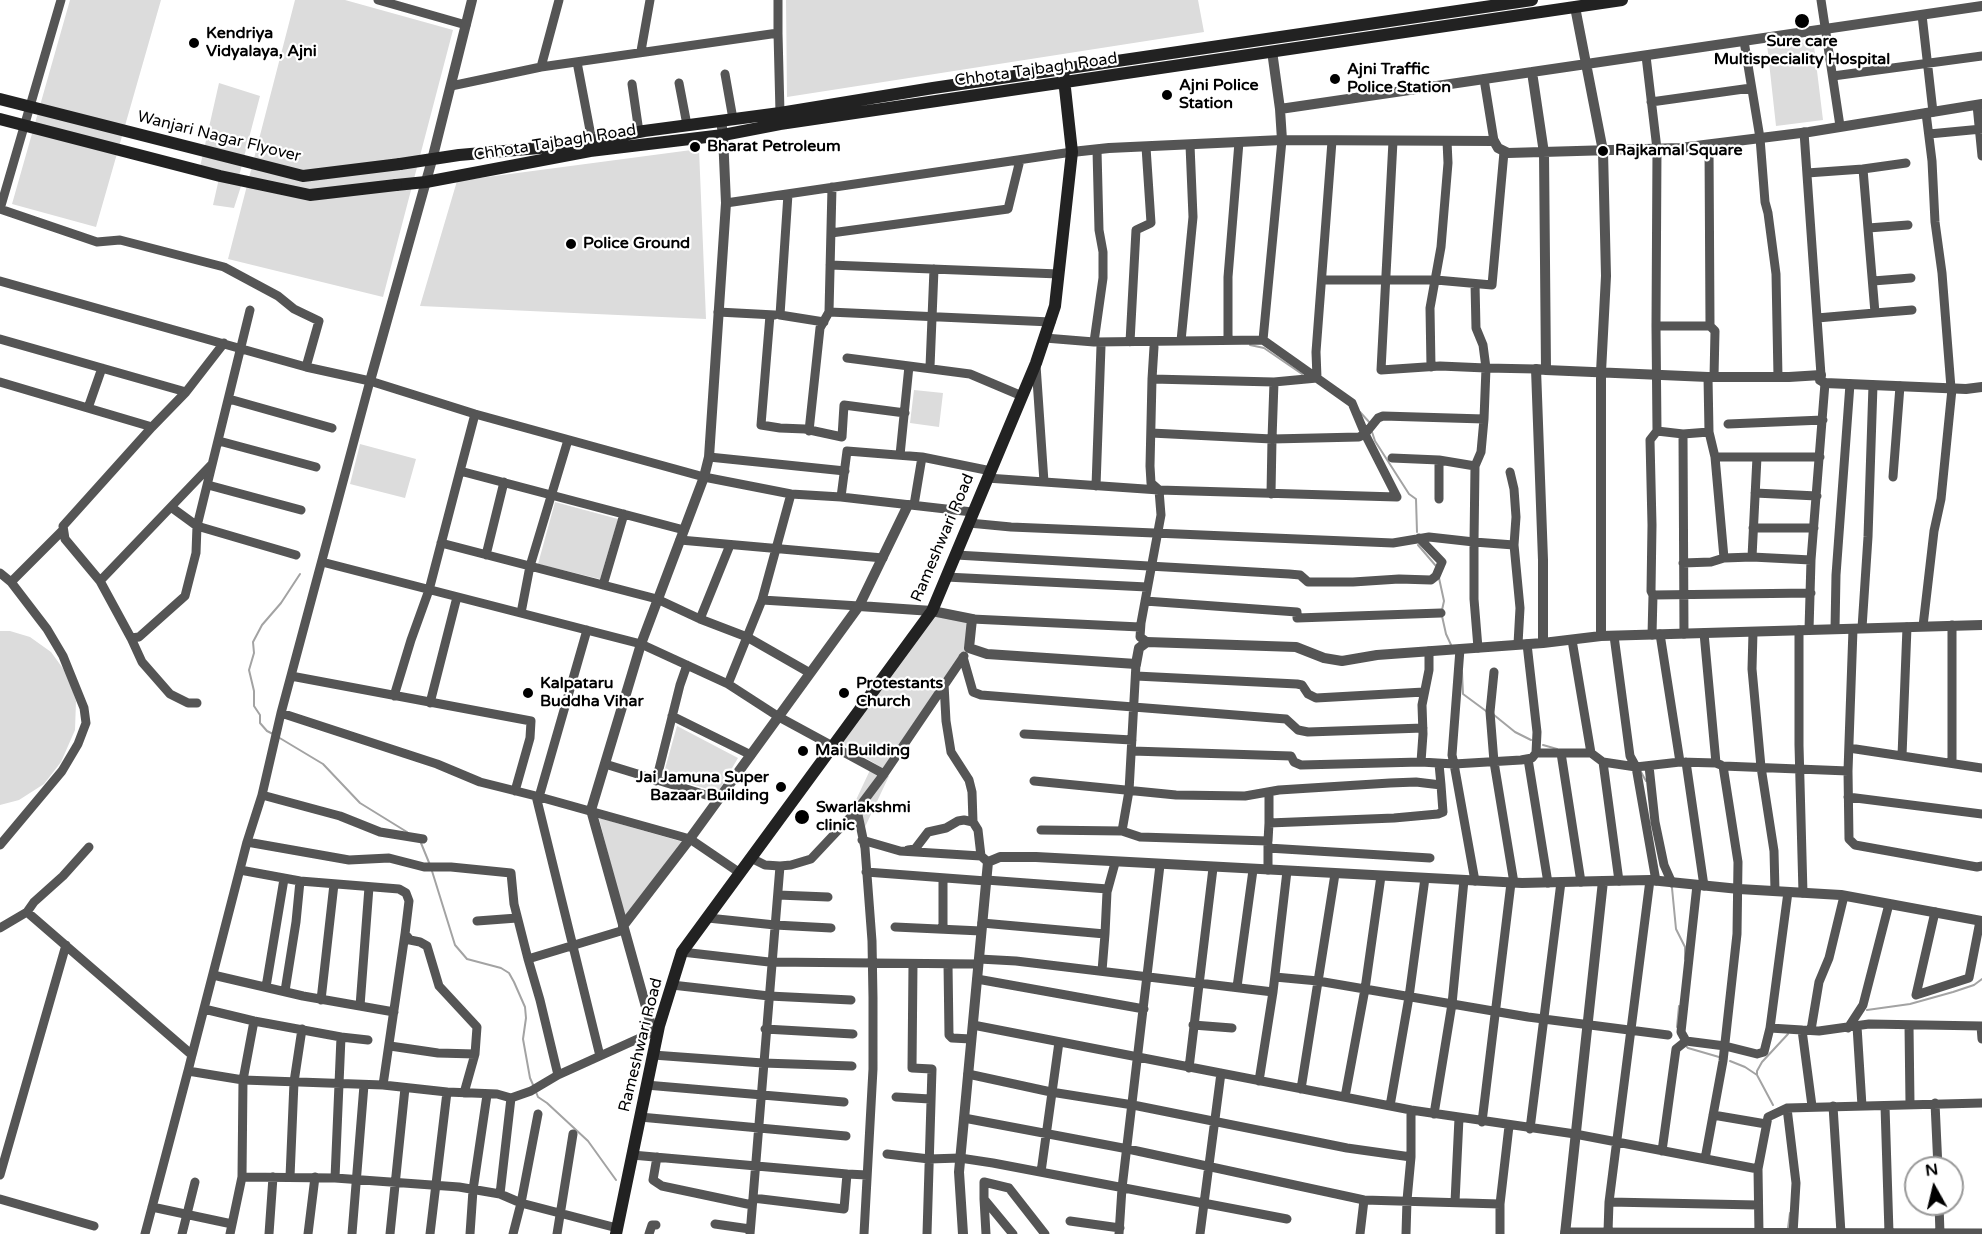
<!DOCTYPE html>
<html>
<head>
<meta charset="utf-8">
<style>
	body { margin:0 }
	#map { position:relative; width:1982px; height:1234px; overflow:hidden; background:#fff; font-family:"Varela Round",sans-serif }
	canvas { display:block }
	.north { position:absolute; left:1904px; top:1156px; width:60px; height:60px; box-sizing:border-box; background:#fff; border:2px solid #999; border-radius:50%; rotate:352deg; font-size:16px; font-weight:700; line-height:24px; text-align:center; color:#000 }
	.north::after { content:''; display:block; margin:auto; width:21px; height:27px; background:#000; clip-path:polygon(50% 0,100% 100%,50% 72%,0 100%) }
</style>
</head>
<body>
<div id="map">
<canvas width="1982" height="1234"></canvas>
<div class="north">N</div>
</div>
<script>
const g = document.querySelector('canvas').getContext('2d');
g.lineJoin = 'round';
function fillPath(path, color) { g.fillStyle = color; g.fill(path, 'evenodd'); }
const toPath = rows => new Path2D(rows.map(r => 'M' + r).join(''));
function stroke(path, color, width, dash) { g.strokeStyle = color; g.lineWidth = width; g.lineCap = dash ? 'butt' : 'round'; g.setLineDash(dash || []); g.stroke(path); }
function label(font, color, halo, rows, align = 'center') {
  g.font = font + ' "Varela Round",sans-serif'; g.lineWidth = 4.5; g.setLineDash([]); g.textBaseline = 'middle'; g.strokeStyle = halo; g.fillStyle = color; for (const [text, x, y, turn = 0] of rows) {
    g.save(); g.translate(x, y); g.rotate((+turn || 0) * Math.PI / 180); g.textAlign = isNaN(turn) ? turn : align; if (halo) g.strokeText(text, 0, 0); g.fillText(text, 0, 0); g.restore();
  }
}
const green = toPath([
	[70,0,161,0,96,227,12,204],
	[295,0,345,0,453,30,383,297,228,259],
	[786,0,1198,0,1204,32,787,97],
	[1813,38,1823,120,1776,126,1767,44],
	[219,83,260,96,238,180,242,183,234,208,213,205,220,174,200,167],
	[699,149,706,319,420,306,457,181],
	[914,390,943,393,939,427,910,423],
	[360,444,416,459,405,498,350,484],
	[555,502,618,519,600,579,538,564],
	[933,614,970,622,966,648,884,769,841,743],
	[0,631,10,631,30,637,51,652,67,674,76,701,75,730,61,762,44,784,19,800,0,805],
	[677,726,738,758,718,792,663,776],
	[871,768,889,776,865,827,847,819],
	[599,818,683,842,625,921]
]);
const stream = toPath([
	[1250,345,1264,348,1302,374],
	[1360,412,1370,423],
	[1372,432,1375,441,1409,494,1416,499,1417,532],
	[1418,545,1436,566],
	[1439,578,1444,601,1442,610],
	[1442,616,1446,634,1452,647],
	[1462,672,1463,694,1486,711],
	[1494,715,1515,732,1531,740],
	[273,734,267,731,260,723,260,715,254,706,254,691,249,670,254,653,253,642,262,625,281,603,300,574],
	[278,737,323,764,360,803,407,832],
	[1543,745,1557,749],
	[1641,772,1646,781],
	[421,843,430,865],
	[432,871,455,945,467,959,501,968,509,973,514,982,525,1007,526,1018,523,1039,530,1078,534,1087],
	[1672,888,1676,929,1685,947,1685,959],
	[1867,1010,1910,1004,1953,992,1974,985,1982,979],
	[1677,1027,1679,1006],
	[1685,1045,1688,1048,1719,1057],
	[1730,1061,1745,1067,1757,1075],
	[536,1092,538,1097,547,1103,588,1141,616,1180],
	[1773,1105,1757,1075,1757,1071,1762,1062,1788,1034],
	[1788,1228,1790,1213]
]);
const minor = toPath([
	[378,0,466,25],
	[559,0,541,67,778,33,778,0],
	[1821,0,1840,126],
	[1922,15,1933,112],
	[778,33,780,113],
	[1744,41,1760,138,1765,202,1768,213,1776,274,1778,377],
	[641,51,650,0],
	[1646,56,1657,149,1656,326,1710,326,1709,145],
	[577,62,592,141],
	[725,74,733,119],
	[1833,76,1982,56],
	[1484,79,1494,141],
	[679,83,687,125],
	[632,84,639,132],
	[451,86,541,67],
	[1651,102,1751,88],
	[1977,105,1982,156],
	[1926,113,1932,161,1935,222,1942,273,1951,388],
	[1804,132,1821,375],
	[1929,134,1982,129],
	[1393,141,1381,370,1440,366,1486,368,1483,345,1476,328,1475,284],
	[1863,169,1906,163],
	[1807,173,1863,169,1875,313,1817,318],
	[788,194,780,315,824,322],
	[726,203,1072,152],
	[0,209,97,242,120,240,224,267,278,296,294,309,319,321,306,367],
	[0,209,61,0],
	[1868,228,1908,225],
	[831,233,1008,209,1020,160],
	[830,265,1059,274],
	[1322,280,1436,280,1492,285,1504,152],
	[0,281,306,367,370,381,475,414,704,477,791,494,841,497,972,512],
	[1873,281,1911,278],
	[718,312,775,315],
	[829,312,1051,322],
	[1875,313,1912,310],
	[770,315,761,425,780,428,805,429,842,437,844,405,905,413],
	[1656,326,1657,431],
	[1710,326,1715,331,1714,377],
	[1045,338,1094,342,1263,340,1282,140],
	[0,339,186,392,224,343],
	[1228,340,1228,277,1239,142],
	[1181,341,1193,217,1190,145],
	[1094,342,1103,278,1103,252,1099,230,1097,150],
	[1130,342,1136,230,1151,223,1146,147],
	[847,358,909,366],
	[1036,365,1044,482],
	[930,367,934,269],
	[1431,367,1430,308,1441,247,1448,163,1447,141],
	[1708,377,1709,432],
	[1152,379,1154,347],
	[0,382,152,427],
	[1274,382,1317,378,1316,352,1332,141],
	[186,392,152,427,63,526,65,539,100,581,131,638,139,637,185,596,196,553,197,526,250,310],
	[229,399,332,428],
	[88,408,102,368],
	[1728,424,1823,420],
	[809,431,820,328,829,312,832,187],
	[1151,433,1272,439,1271,494],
	[1683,434,1684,634],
	[219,441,316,467],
	[900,455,909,366,970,374,1022,396],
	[709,457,845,471],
	[1715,457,1757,457],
	[1392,458,1439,460,1475,466,1481,452,1484,419],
	[460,471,475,414],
	[1510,472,1514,489,1516,517,1514,545],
	[1893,477,1900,386],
	[987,478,1159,490,1397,497,1365,434,1352,403,1263,340],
	[208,485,301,510],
	[1096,486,1101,346],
	[1755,493,1817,496],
	[841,497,847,451,922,457,991,471],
	[1439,499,1439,460],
	[914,505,922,457],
	[171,507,197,526,296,555],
	[969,523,1011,527,1393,543,1429,537,1474,542,1475,466],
	[1753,528,1814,528],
	[680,540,883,558],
	[441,543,657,599,700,619,747,637,810,673],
	[486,555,504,482],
	[956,555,1289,574,1300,575,1308,582,1353,582,1399,579,1431,580,1436,576,1442,562,1419,538],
	[1724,558,1752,557],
	[1811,560,1752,557,1757,457,1820,457],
	[322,562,641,644,728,684,762,600,859,606],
	[1683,563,1711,562,1724,558,1715,457,1709,432,1683,434,1657,431,1650,440,1652,525,1651,591,1653,595,1811,593],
	[0,573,11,582,63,530],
	[946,577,1147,587],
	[100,581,212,464],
	[603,585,624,514],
	[762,600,791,494],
	[1145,601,1297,612,1297,618,1441,613],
	[521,613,530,566,568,440],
	[700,619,730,545],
	[972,619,1140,627],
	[1952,625,1952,763],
	[1923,626,1934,531,1941,499,1952,389],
	[1862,628,1868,537,1873,385],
	[1835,629,1836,575,1850,384],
	[1799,630,1799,745,1803,893],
	[1809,630,1811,560,1825,383],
	[1753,632,1752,669,1761,767,1774,851,1775,891],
	[1704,633,1716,763,1721,765],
	[1660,634,1680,762,1716,763],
	[1652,635,1653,595],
	[1614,636,1630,756,1636,767,1680,762],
	[131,638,142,662,170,694,188,703,197,703],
	[1572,640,1591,753],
	[1147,642,1140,637,1141,623,1161,515,1159,490,1151,483,1150,466,1152,379,1274,382,1272,439,1359,437,1365,434,1378,418,1383,416,1484,419,1486,368,1536,369],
	[1478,648,1474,599,1474,542,1514,545,1520,608,1518,644],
	[1429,651,1429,670,1422,705,1423,734,1421,762,1454,764,1452,755,1460,649],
	[963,657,973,692,981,695,1286,719,1298,730,1308,732,1423,728],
	[1494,672,1490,712,1494,762,1514,883],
	[291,676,531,721,530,738,515,791],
	[1136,676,1297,684,1302,685,1308,694,1316,698,1424,692],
	[728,684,779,717,884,774,964,656],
	[944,684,946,721,951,752,969,780,972,792,973,822,978,830,981,856,988,862],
	[394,696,411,640,429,590,460,471,684,530],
	[430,703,457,597],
	[281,713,437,764,480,782,536,796],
	[672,716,751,755],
	[1024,734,1132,740],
	[1849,748,1982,768],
	[1132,751,1291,756,1294,762,1301,765,1421,762],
	[1536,753,1591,753,1603,762,1636,767,1656,881],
	[1561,753,1581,882],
	[1902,756,1907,627],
	[1528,759,1548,883],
	[1603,762,1619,881],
	[1686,762,1704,886],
	[605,764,719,799],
	[1649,766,1655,822,1664,865,1672,883],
	[1848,771,1853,629],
	[656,781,680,685,687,665],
	[1034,781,1176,795,1245,796,1279,790,1390,783,1416,782,1441,785,1439,764],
	[262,795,340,816,380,832,423,839],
	[539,797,587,630],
	[1848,797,1982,814],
	[857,810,865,848,872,941,873,998,873,1069,864,1234],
	[1269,823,1269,792],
	[1041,830,1122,831,1129,791,1136,664],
	[1122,831,1140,837,1268,841,1269,823,1394,818,1438,814,1443,812,1441,785],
	[862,840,900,851,981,856],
	[247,842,349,860,389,858,424,867,451,867,511,873,514,904,528,959,624,930],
	[1268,844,1268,870],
	[0,845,62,771,78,744,86,723,84,708,63,656,47,629,11,582],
	[1268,848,1430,858],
	[908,850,915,849,928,832,946,828,958,821,964,820,973,822],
	[751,858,765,865,780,866,791,865,811,859,857,810,884,774],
	[240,870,300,881,399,889,406,893,409,901,405,934],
	[866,872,986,881],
	[943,879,943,929],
	[986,880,1108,889],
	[1475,881,1454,764,1521,760,1532,758,1536,753,1537,732,1527,644],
	[1697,885,1681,1032,1686,1041,1725,1046,1757,1054,1764,1052,1770,1028],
	[1788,892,1770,1028,1802,1030],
	[778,895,828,897],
	[27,912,34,902,63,876,89,847],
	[708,918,775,925,831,928],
	[477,921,517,918],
	[982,923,1105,934,1107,892,1115,863],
	[895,927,981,931],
	[0,928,27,912,192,1055,188,1071,243,1080,383,1085,447,1092,497,1094,511,1098,531,1091,558,1075,653,1032],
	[682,952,769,962,978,964],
	[528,959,540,1000,558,1075],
	[979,959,1016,961,1273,992],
	[913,964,912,1068,932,1069,927,1234],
	[948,964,949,1035,952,1038,971,1039],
	[1102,971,1105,934],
	[213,975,303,996,394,1012],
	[1275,977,1318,981,1528,1017,1668,1035],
	[977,979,1144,1009],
	[672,985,769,996,851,1000],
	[266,987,284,879],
	[1237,987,1253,870],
	[285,991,296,922,300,881],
	[1916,995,1969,978,1980,921],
	[1916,995,1935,912],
	[321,1000,334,884],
	[360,1006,369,887],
	[204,1009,254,1021,341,1037,335,1178],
	[973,1025,1411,1110,1575,1134,1758,1169,1768,1117,1787,1108,1982,1103],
	[1193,1025,1232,1028],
	[1909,1025,1910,1104],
	[1857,1026,1862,1106],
	[1981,1026,1982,1039],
	[1848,1028,1863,1005,1889,904],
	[765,1029,853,1034],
	[1811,1030,1819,982,1829,958,1844,896],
	[341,1037,368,1040],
	[390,1046,438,1053,475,1054],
	[192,1055,247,842,262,795,281,713,370,381],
	[653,1055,763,1063,852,1066],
	[600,1056,536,796,690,839,740,873],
	[1189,1068,1213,868],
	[968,1074,1051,1092,1133,1105,1347,1148,1411,1157],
	[1259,1081,1273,992,1287,871],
	[383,1085,405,934,410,940,420,942,427,946,439,986,477,1027,475,1054,464,1093],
	[646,1085,844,1102],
	[1301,1089,1335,874],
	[896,1097,930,1099],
	[1345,1097,1365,989,1381,876],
	[1935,1103,1938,1168],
	[1390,1106,1409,997,1425,878],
	[1812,1106,1802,1030,1819,1031,1869,1024,1982,1026],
	[1833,1106,1841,1233],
	[1885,1106,1889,1233],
	[1787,1108,1796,1183,1793,1234],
	[1434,1114,1452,1004,1464,880],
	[1713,1115,1766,1124],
	[640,1117,846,1136],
	[964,1118,1128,1149,1364,1200,1500,1204,1509,1126],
	[1482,1122,1511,883],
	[1530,1129,1561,882],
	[1662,1151,1676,1049,1686,1041],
	[887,1154,929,1159,960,1158,993,1163,1287,1219],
	[632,1155,847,1174],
	[657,1157,653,1180,662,1186,752,1205],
	[1705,1159,1723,1061,1737,934,1738,862,1723,766,1848,771,1849,839,1855,845,1977,867,1982,866],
	[1758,1169,1759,1234],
	[1041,1172,1059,1042],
	[0,1175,66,945],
	[242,1177,335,1178,459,1187,500,1194,521,1203,617,1228],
	[290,1177,294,1082,302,1029],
	[500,1194,511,1098],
	[753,1198,780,866],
	[0,1199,94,1226],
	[984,1199,986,1234],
	[1455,1202,1459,1118],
	[1609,1202,1758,1205],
	[1500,1204,1500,1234],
	[1939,1204,1940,1234],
	[152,1207,232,1224],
	[1070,1221,1120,1228],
	[715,1224,750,1229],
	[1565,1232,1982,1233],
	[1608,1232,1609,1202,1650,880],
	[145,1234,188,1071],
	[182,1234,195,1182],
	[230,1234,242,1177,243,1080,254,1021],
	[269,1234,273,1177],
	[308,1234,315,1177],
	[352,1234,364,1085],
	[390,1234,405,1088],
	[430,1234,447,1092],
	[470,1234,473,1190,487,1095],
	[513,1234,521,1203,538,1114],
	[557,1234,573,1134],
	[649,1234,652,1225,656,1225],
	[750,1234,753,1198,844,1209,847,1174,867,1175],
	[1013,1234,984,1199,984,1182,1009,1188,1045,1234],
	[1119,1234,1122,1188,1160,865],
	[1200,1234,1221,1073],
	[1360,1234,1364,1200],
	[1406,1234,1407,1200,1411,1157,1411,1110]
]);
const tertiary = toPath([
	[1575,7,1603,151,1606,276,1601,372,1601,636,1982,625],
	[1272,51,1280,109,1982,6],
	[1532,72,1544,153,1546,370,1536,369,1543,560,1543,643,1601,636],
	[1282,140,1494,141,1498,148,1508,153,1680,148,1809,132,1982,104],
	[1072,152,1109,148,1282,140,1280,109],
	[1546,370,1708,377,1789,377,1821,375,1820,380,1825,383,1966,389,1982,387],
	[370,381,432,160,472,0],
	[859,606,908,505],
	[623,926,686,844,859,606,932,611,972,619,969,648,987,654,1136,664,1139,648,1147,642,1296,647,1324,658,1342,661,1377,655,1543,643],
	[657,1038,653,1032,591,810,641,644,704,477,709,457,726,203,723,135,721,120],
	[963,1234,959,1172,988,862,1000,857,1036,857,1522,883,1603,881],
	[1565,1234,1603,881,1650,880,1739,889,1841,895,1982,921]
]);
const secondary = toPath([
	[400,164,459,155,550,147,592,141,644,131,780,113,933,88,1532,0],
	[396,185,426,182,590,151,723,135,780,124,1622,0],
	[616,1234,659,1026,682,952,932,611,1036,363,1055,306,1072,152,1063,70]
]);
const secondaryBridge = toPath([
	[0,99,303,176,400,164],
	[0,119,220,176,310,195,396,185]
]);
const markers = [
	[1802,21,8,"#000"],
	[194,43,6,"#000"],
	[1335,79,6,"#000"],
	[1167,95,6,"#000"],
	[695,147,6,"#000"],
	[1603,151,6,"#000"],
	[571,244,6,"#000"],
	[528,693,6,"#000"],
	[844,693,6,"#000"],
	[803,751,6,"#000"],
	[781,787,6,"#000"],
	[802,817,8,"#000"]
];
const poiNames = [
	["Kendriya",206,34],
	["Vidyalaya, Ajni",206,52],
	["Sure care",1802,42,"center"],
	["Multispeciality Hospital",1802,60,"center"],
	["Ajni Traffic",1347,70],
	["Police Station",1347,88],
	["Ajni Police",1179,86],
	["Station",1179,104],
	["Bharat Petroleum",707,147],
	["Rajkamal Square",1615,151],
	["Police Ground",583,244],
	["Kalpataru",540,684],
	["Buddha Vihar",540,702],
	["Protestants",856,684],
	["Church",856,702],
	["Mai Building",815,751],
	["Jai Jamuna Super",769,778,"right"],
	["Bazaar Building",769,796,"right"],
	["Swarlakshmi",816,808],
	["clinic",816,826]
];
const streetNames = [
	["Chhota Tajbagh Road",1036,70,-8],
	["Wanjari Nagar Flyover",219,137,14],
	["Chhota Tajbagh Road",555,143,-9],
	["Rameshwari Road",943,538,-67],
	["Rameshwari Road",641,1045,-76]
];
fillPath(green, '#dcdcdc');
stroke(stream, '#a3a3a3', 2);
stroke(minor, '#555', 9);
stroke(tertiary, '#555', 10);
stroke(secondary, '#222', 12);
stroke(secondaryBridge, '#222', 12);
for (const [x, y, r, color] of markers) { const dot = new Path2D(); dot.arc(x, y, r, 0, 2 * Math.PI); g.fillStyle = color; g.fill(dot); stroke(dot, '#fff', 2); }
label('bold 16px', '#000', '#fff', poiNames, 'left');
label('16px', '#000', '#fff', streetNames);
</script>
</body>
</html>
